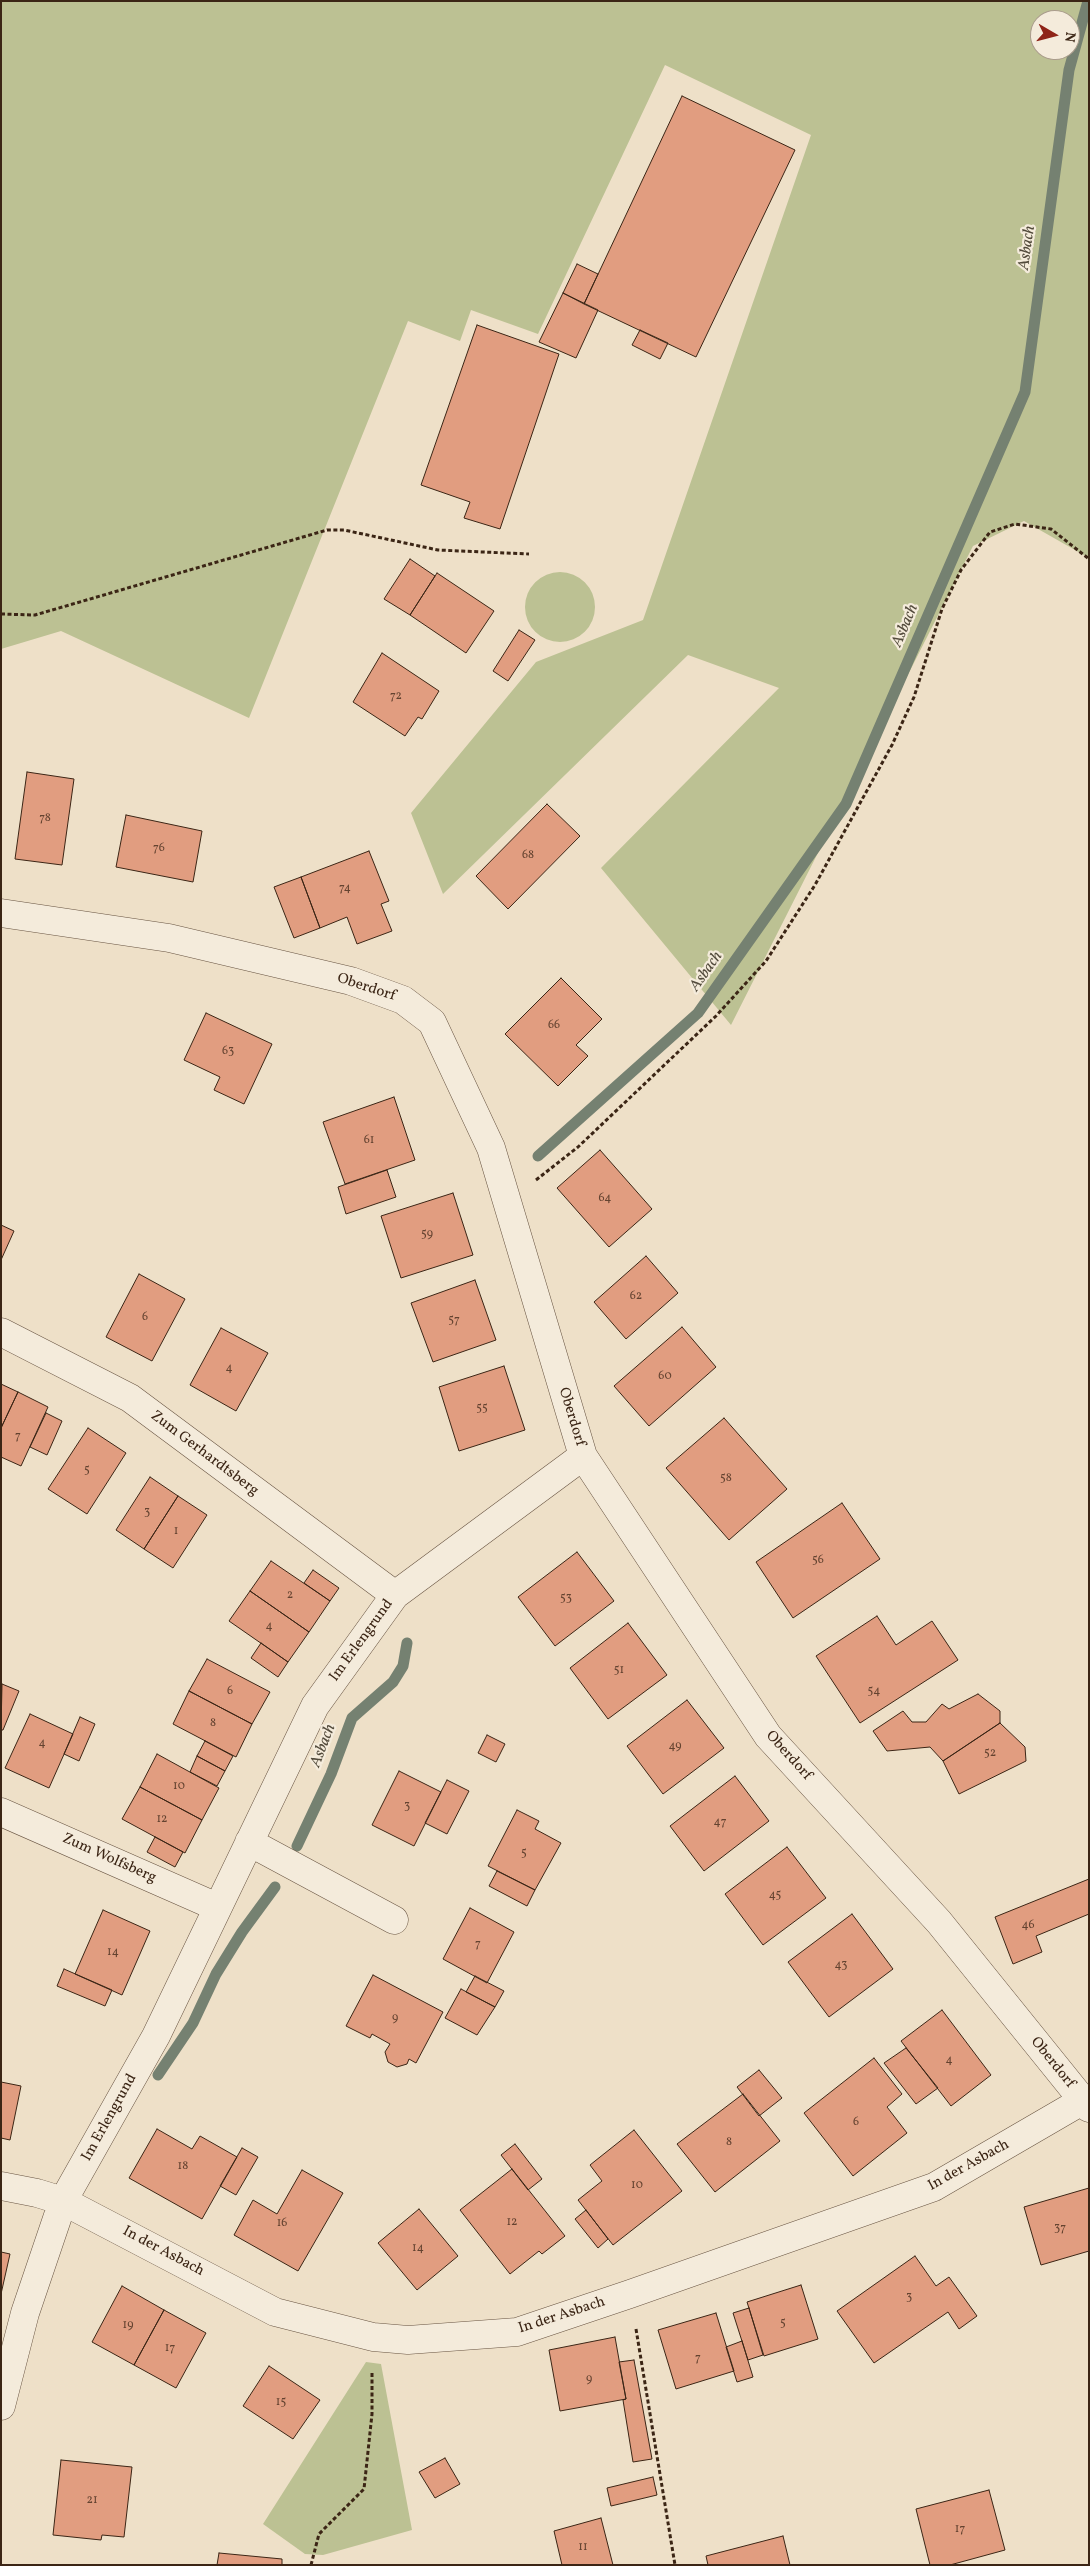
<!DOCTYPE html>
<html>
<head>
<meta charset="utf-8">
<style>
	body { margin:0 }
	#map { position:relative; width:1090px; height:2566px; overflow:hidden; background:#eee0c8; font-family:Vollkorn,serif }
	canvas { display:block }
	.frame { position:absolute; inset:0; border:2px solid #3b2515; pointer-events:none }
	.north { position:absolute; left:1030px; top:10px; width:50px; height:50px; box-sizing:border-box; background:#f4ebdb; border:1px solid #aa9c8c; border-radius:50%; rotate:98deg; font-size:14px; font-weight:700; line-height:20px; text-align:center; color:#3b2515 }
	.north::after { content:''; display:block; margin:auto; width:18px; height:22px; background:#8f2418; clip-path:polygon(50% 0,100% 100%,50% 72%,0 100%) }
</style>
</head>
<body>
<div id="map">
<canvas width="1090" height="2566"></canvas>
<div class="frame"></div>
<div class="north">N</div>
</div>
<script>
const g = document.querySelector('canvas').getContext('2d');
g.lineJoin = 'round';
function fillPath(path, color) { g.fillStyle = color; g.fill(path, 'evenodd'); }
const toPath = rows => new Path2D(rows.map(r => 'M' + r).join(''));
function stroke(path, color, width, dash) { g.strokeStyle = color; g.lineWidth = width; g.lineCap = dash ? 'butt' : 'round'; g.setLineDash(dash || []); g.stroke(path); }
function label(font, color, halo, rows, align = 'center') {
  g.font = font + ' Vollkorn,serif'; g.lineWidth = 4.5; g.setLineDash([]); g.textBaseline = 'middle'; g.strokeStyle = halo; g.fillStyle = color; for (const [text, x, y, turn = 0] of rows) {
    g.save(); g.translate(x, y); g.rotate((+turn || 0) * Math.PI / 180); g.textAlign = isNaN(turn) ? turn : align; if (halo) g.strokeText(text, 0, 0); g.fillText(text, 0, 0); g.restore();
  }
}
const green = toPath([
	[1,1,1089,1,1089,558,1024,521,973,546,731,1025,601,868,779,688,688,655,443,894,411,813,536,662,643,620,811,135,665,65,538,334,471,310,460,341,408,321,249,718,61,631,1,649],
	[1040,20,1070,20,1070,50,1040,50],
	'525 607a35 35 0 1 1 70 0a35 35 0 1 1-70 0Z',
	[366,2362,381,2364,412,2530,323,2555,305,2554,263,2524]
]);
const stream = toPath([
	[538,1156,698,1013,846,804,1025,392,1069,70,1088,1],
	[297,1846,331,1774,352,1718,393,1682,403,1666,407,1643],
	[158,2075,193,2023,216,1974,242,1932,275,1887]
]);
const building = toPath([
	[682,96,795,150,696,357,584,304,682,96],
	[577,264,598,274,584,304,563,293,577,264],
	[563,293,598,310,576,358,539,342,563,293],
	[477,325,559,354,500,529,464,518,470,502,421,485,477,325],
	[640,330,668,343,660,359,632,345,640,330],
	[410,559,435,576,410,615,384,599,410,559],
	[437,573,494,611,466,653,410,615,437,573],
	[519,630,535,640,508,681,493,671,519,630],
	[382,653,439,691,422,719,418,717,405,736,353,702,382,653],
	[27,772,74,779,62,865,15,859,27,772],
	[547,804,580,836,508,909,476,876,547,804],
	[126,815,202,831,193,882,116,867,126,815],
	[369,851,389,901,381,904,392,931,357,944,347,917,320,928,301,877,369,851],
	[301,877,320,928,294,938,274,887,301,877],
	[561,978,602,1019,576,1045,588,1056,558,1086,505,1034,561,978],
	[206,1013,272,1044,244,1104,214,1090,220,1077,184,1060,206,1013],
	[394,1097,415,1160,345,1184,323,1122,394,1097],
	[600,1150,652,1209,609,1247,557,1188,600,1150],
	[387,1170,396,1197,346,1214,338,1187,387,1170],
	[453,1193,473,1255,401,1278,381,1216,453,1193],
	[1,1225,14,1231,1,1260,1,1225],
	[646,1256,678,1293,626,1339,594,1302,646,1256],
	[139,1274,185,1299,152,1361,106,1337,139,1274],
	[475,1280,496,1340,433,1362,411,1303,475,1280],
	[682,1327,716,1367,649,1426,614,1386,682,1327],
	[221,1328,268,1353,236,1411,190,1385,221,1328],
	[504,1366,525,1430,459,1451,439,1387,504,1366],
	[1,1384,18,1392,1,1428,1,1384],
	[18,1392,48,1407,21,1466,1,1457,1,1428,18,1392],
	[46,1413,62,1421,47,1455,30,1447,46,1413],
	[724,1418,787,1489,729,1540,666,1468,724,1418],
	[88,1428,126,1453,87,1514,48,1489,88,1428],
	[150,1477,178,1496,144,1549,116,1530,150,1477],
	[178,1496,207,1515,173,1568,144,1549,178,1496],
	[842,1503,880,1559,793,1618,756,1562,842,1503],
	[577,1552,614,1601,555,1646,518,1597,577,1552],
	[271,1561,330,1601,309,1632,250,1591,271,1561],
	[313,1570,339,1588,330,1601,304,1583,313,1570],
	[250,1591,309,1632,288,1662,229,1621,250,1591],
	[877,1616,896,1645,932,1621,958,1660,860,1723,816,1656,877,1616],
	[628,1623,667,1675,608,1719,570,1668,628,1623],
	[261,1643,288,1662,278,1677,251,1658,261,1643],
	[207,1659,270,1692,252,1724,189,1691,207,1659],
	[2,1684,19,1691,3,1730,1,1730,2,1684],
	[189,1691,252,1724,236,1757,173,1724,189,1691],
	[978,1694,1000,1711,1000,1723,943,1761,930,1747,887,1751,873,1731,903,1711,912,1722,926,1722,942,1704,949,1709,978,1694],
	[687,1700,724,1748,663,1794,627,1746,687,1700],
	[30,1714,73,1734,49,1788,5,1768,30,1714],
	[80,1717,95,1724,79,1761,64,1754,80,1717],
	[1000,1723,1025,1747,1026,1761,959,1794,943,1761,1000,1723],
	[487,1735,505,1744,496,1762,478,1753,487,1735],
	[205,1741,233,1756,225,1771,197,1756,205,1741],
	[157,1754,219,1788,202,1820,140,1787,157,1754],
	[197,1756,225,1771,217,1786,190,1772,197,1756],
	[399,1771,441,1792,414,1846,372,1825,399,1771],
	[735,1776,769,1821,704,1871,670,1826,735,1776],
	[447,1780,469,1791,447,1834,425,1823,447,1780],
	[140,1787,202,1820,185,1853,122,1819,140,1787],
	[517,1810,539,1821,535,1829,561,1843,535,1890,488,1866,517,1810],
	[155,1837,183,1852,175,1867,147,1852,155,1837],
	[787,1847,826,1898,763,1945,725,1894,787,1847],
	[497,1871,535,1890,527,1906,489,1886,497,1871],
	[1089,1879,1089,1914,1036,1936,1042,1952,1013,1964,995,1917,1089,1879],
	[470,1908,514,1932,487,1983,443,1959,470,1908],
	[103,1910,150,1931,122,1995,75,1974,103,1910],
	[852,1914,893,1969,829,2017,788,1962,852,1914],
	[64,1969,112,1990,105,2006,57,1986,64,1969],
	[373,1975,443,2012,416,2063,409,2059,407,2064,397,2067,388,2062,385,2052,390,2044,372,2034,370,2038,346,2026,373,1975],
	[475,1976,504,1991,495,2007,466,1992,475,1976],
	[461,1989,495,2007,477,2035,445,2018,461,1989],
	[942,2010,991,2075,951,2106,901,2041,942,2010],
	[906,2048,938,2088,916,2104,884,2063,906,2048],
	[874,2058,902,2094,887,2107,907,2133,853,2176,804,2113,874,2058],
	[759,2070,782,2098,759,2116,737,2087,759,2070],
	[1,2082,21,2086,10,2140,1,2138,1,2082],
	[743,2094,780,2141,715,2192,677,2144,743,2094],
	[157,2129,192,2149,200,2136,237,2157,202,2219,129,2178,157,2129],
	[634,2130,682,2191,613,2245,578,2200,602,2181,590,2165,634,2130],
	[515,2144,542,2179,528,2190,501,2155,515,2144],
	[242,2148,258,2157,236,2195,220,2186,242,2148],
	[512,2169,565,2236,542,2254,539,2251,510,2274,460,2210,512,2169],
	[302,2170,343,2193,298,2271,234,2235,253,2200,277,2214,302,2170],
	[1089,2188,1089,2251,1041,2265,1024,2207,1089,2188],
	[419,2209,458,2256,417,2290,378,2243,419,2209],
	[586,2210,608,2239,598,2248,575,2219,586,2210],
	[1,2252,10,2254,1,2294,1,2252],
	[915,2256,936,2286,949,2277,977,2316,959,2329,948,2312,874,2363,837,2311,915,2256],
	[801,2285,818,2339,764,2356,747,2302,801,2285],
	[122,2286,164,2310,134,2365,92,2342,122,2286],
	[749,2308,763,2355,748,2360,733,2313,749,2308],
	[164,2310,206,2333,176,2388,134,2365,164,2310],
	[716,2313,734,2371,676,2389,658,2330,716,2313],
	[615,2337,626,2399,560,2411,549,2350,615,2337],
	[742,2341,753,2377,737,2382,726,2347,742,2341],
	[634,2360,652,2459,633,2462,623,2400,626,2399,619,2362,634,2360],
	[269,2366,320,2400,293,2439,243,2406,269,2366],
	[445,2458,460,2484,435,2498,419,2472,445,2458],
	[61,2460,132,2467,124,2537,102,2535,101,2540,53,2535,61,2460],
	[653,2477,657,2495,611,2506,607,2488,653,2477],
	[989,2490,1005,2550,950,2565,930,2565,916,2509,989,2490],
	[601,2518,613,2565,562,2565,554,2531,601,2518],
	[783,2536,790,2565,708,2565,706,2556,783,2536],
	[219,2553,282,2559,282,2565,217,2565,219,2553]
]);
const path = toPath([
	[1,614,35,615,327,530,344,530,438,550,529,554],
	[536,1180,578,1147,716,1016,766,961,815,885,892,745,914,697,942,609,961,570,990,532,1015,524,1051,529,1089,559],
	[636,2329,675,2565],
	[311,2565,319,2534,364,2489,372,2414,372,2371]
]);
const minor = toPath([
	[1,913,169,938,351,981,403,1000,432,1022,491,1148,583,1456,768,1736,939,1922,1089,2108],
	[1,1332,130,1398,395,1595],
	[1,1812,217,1907],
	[249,1842,394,1920],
	[1,2186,37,2193,63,2201,275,2312,373,2337,408,2340,517,2332,630,2294,934,2187,1082,2101],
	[1,2406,25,2313,63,2201,156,2036,315,1706,395,1595,583,1456]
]);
const numberNames = [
	["72",396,697],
	["78",45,819],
	["76",159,849],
	["68",528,856],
	["74",345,889],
	["66",554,1026],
	["63",228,1052],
	["61",369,1141],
	["64",605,1199],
	["59",427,1235],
	["62",636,1297],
	["6",145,1318],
	["57",454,1321],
	["4",229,1369],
	["60",665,1377],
	["55",482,1409],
	["7",18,1437],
	["5",87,1471],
	["58",726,1479],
	["3",147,1513],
	["1",176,1532],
	["56",818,1561],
	["2",290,1596],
	["53",566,1599],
	["4",269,1627],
	["51",619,1671],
	["6",230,1692],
	["54",874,1692],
	["8",213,1724],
	["4",42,1744],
	["49",675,1747],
	["52",990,1754],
	["10",179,1787],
	["3",407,1807],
	["12",162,1820],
	["47",720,1823],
	["5",524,1854],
	["45",775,1896],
	["46",1028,1926],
	["7",478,1945],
	["14",113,1953],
	["43",841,1966],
	["9",395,2019],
	["4",949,2061],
	["6",856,2123],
	["8",729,2143],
	["18",183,2167],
	["10",637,2186],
	["12",512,2223],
	["16",282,2224],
	["37",1060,2229],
	["14",418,2249],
	["3",909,2298],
	["5",783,2324],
	["19",128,2326],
	["17",170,2349],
	["7",698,2359],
	["9",589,2380],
	["15",281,2403],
	["21",92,2501],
	["17",960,2530],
	["11",583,2548]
];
const streetNames = [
	["Oberdorf",366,988,18],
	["Oberdorf",571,1417,73],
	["Zum Gerhardtsberg",204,1454,37],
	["Im Erlengrund",362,1641,-54],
	["Oberdorf",788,1756,48],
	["Zum Wolfsberg",109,1859,24],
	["Oberdorf",1052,2063,51],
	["Im Erlengrund",110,2118,-61],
	["In der Asbach",969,2166,-29],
	["In der Asbach",163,2252,28],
	["In der Asbach",562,2316,-18]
];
const waterNames = [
	["Asbach",1028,248,-82],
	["Asbach",906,626,-67],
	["Asbach",707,972,-55],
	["Asbach",324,1746,-69]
];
fillPath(green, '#bcc193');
stroke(stream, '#758171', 11);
fillPath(building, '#e19d80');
stroke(building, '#3b2515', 1);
stroke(minor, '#685442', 29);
stroke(path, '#3b2515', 3, [4, 2.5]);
stroke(minor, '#f4ebdb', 28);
label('12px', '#644330', null, numberNames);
label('15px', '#3b2515', '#f4ebdb', streetNames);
label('italic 16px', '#534b3c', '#f4ebdb', waterNames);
</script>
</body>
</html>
